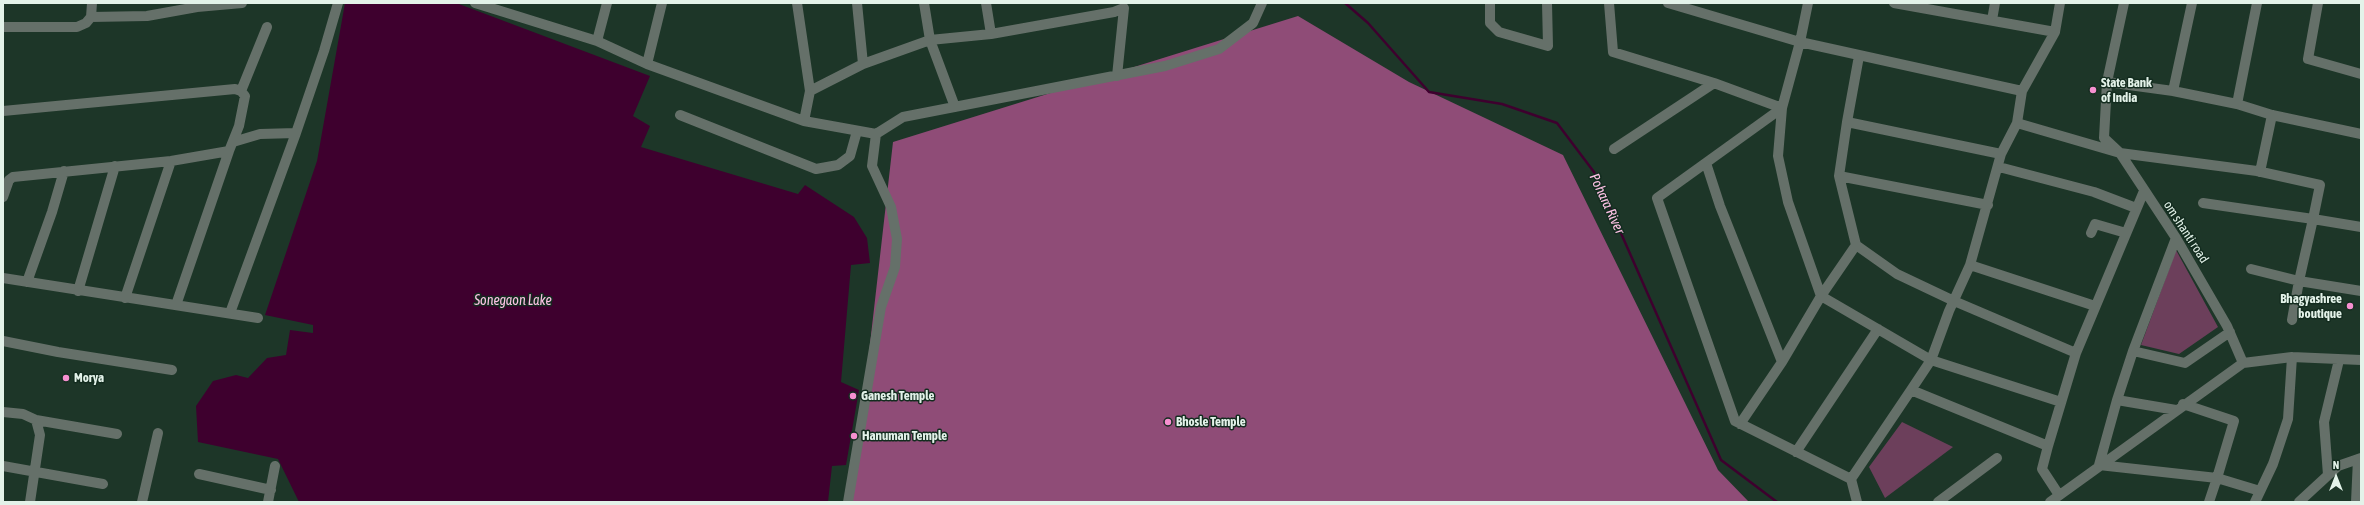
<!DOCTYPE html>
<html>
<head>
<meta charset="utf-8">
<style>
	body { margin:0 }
	#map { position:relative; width:2364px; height:505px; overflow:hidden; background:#1d3628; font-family:"Asap Condensed",sans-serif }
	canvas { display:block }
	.frame { position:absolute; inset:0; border:4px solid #e3f2e9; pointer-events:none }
	.north { position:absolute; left:2316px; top:457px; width:40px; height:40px; -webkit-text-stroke:3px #132c1f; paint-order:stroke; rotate:0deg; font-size:11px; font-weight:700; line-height:16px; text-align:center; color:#e3f2e9 }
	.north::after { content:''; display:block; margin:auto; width:14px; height:18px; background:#e3f2e9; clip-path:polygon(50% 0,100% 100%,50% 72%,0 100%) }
</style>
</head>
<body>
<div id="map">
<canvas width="2364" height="505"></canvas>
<div class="frame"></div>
<div class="north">N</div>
</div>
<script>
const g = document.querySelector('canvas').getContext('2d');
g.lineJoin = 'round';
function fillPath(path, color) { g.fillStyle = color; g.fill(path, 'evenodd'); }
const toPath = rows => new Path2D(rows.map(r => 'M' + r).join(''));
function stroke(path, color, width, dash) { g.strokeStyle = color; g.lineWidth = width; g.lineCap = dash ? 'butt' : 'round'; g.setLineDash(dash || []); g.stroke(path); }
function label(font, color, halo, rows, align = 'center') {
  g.font = font + ' "Asap Condensed",sans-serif'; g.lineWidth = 3; g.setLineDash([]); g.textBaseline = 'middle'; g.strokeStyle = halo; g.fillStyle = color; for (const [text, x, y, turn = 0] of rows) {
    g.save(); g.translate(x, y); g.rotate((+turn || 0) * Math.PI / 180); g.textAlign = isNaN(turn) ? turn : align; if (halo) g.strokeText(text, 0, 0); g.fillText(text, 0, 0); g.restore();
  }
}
const green = toPath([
	[2176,250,2218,327,2179,354,2141,345],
	[1902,422,1953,447,1885,498,1869,467]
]);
const forest = toPath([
	[1298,16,1409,82,1563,155,1718,470,1749,502,852,502,893,142]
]);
const water = toPath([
	[345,3,459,4,650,76,633,116,650,126,641,147,798,194,805,185,854,217,867,238,870,263,851,265,841,382,859,390,846,465,832,466,828,502,299,502,278,459,198,442,196,406,213,381,236,375,248,378,267,358,286,355,290,330,313,333,313,325,265,315,317,161]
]);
const stream = toPath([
	[1345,3,1368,23,1429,92,1502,104,1557,123,1594,172,1721,460,1777,502]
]);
const minor = toPath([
	[475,3,597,41,647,64,804,121],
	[797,3,810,91],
	[857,3,863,64],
	[924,3,930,40,991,34,1114,12,1124,8,1117,76],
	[986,3,991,34],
	[1490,3,1490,23,1499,32,1548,46,1547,3],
	[1609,3,1613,52,1714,83,1614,149],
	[1668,3,1800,42,2022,91,2017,123,2001,154,1970,265,1949,311,1931,360,1911,390,2048,446,2076,353,2144,191],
	[1808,3,1800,42,1782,108,1778,156,1788,202,1821,296,1931,360,2061,402],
	[1894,3,2055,32,2060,3],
	[2124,3,2107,82,2104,138,2120,153,2176,238,2227,326,2243,363,2292,357,2361,360],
	[2192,3,2173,91,2237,104,2257,3],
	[2318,3,2308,59,2361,74],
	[91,17,147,16,197,7,242,3],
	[1992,20,1995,3],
	[3,27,77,27,86,23,91,17,92,3],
	[597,41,607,3],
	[1859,56,1847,122,2001,154],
	[647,64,662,3],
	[2107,82,2173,91],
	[1714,83,1782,108,1657,198,1735,421,1851,479,1857,502],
	[241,91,267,27],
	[2022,91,2055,32],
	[2237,104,2272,115,2361,134],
	[3,111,235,89,241,91,245,96,239,126,229,151,171,161,13,177,9,180,3,197],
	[680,115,816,169,838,165,850,156,857,131],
	[2017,123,2120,153,2257,171,2320,185,2313,219,2203,203],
	[876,134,804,121,810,91,863,64,930,40,955,107],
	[233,142,260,134,296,133],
	[1706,163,1720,206,1782,362,1821,296,1856,245,1839,176,1847,122],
	[1999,167,2094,192,2136,208],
	[2260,172,2272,115],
	[1839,176,1988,205],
	[2361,227,2313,219,2299,281,2361,291],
	[2091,233,2095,224,2126,233],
	[2176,238,2133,351,2185,363,2230,332],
	[1856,245,1897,274,1954,301,2076,353],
	[1970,265,2095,306],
	[2251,269,2299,281,2292,320],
	[3,278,258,318],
	[27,282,52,212,64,171],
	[78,291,115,166],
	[125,298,171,161],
	[176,305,229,151],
	[230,313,296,133,324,51,338,3],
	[3,341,58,352,172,370],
	[2133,351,2117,400,2099,465,2217,478,2234,421,2183,404],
	[2117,400,2176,410],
	[3,412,23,414,36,420,40,435,30,502],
	[36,420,117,434],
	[1740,424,1782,362],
	[2048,446,2042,469,2059,495],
	[1796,452,1878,329],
	[3,466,103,484],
	[199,474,271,490],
	[2328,475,2324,422,2339,360],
	[1851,479,1911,390],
	[142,502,158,433],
	[268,502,275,466],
	[848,502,881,307,895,267,897,239,891,207,872,166,876,134,903,117,1165,66,1219,49,1253,23,1262,3],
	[1938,502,1997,458],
	[2050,502,2243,363],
	[2209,502,2217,478,2260,491],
	[2255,502,2273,464,2288,419,2292,357],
	[2299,502,2338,466,2361,458],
	[2356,502,2358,459]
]);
const markers = [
	[2093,90,4,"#f690d0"],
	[2350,306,4,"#f690d0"],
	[66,378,4,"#f690d0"],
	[853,396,4,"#f690d0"],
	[1168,422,4,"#f690d0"],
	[854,436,4,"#f690d0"]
];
const poiNames = [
	["State Bank",2101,83],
	["of India",2101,98],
	["Bhagyashree",2342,299,"right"],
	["boutique",2342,314,"right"],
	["Morya",74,378],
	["Ganesh Temple",861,396],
	["Bhosle Temple",1176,422],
	["Hanuman Temple",862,436]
];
const streetNames = [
	["om shanti road",2186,232,57]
];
const waterNames = [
	["Pohara River",1607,204,65],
	["Sonegaon Lake",513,301]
];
fillPath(green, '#6c3f5b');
fillPath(forest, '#8f4c77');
fillPath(water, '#3e002e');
stroke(stream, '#3e002e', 2.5);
stroke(minor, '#657069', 10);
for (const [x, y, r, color] of markers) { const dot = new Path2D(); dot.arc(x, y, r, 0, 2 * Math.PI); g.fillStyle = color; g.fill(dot); stroke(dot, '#132c1f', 1.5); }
label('bold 13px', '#e3f2e9', '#132c1f', poiNames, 'left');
label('13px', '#e3f2e9', '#132c1f', streetNames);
label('italic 14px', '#fec3e6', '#132c1f', waterNames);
</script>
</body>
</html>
